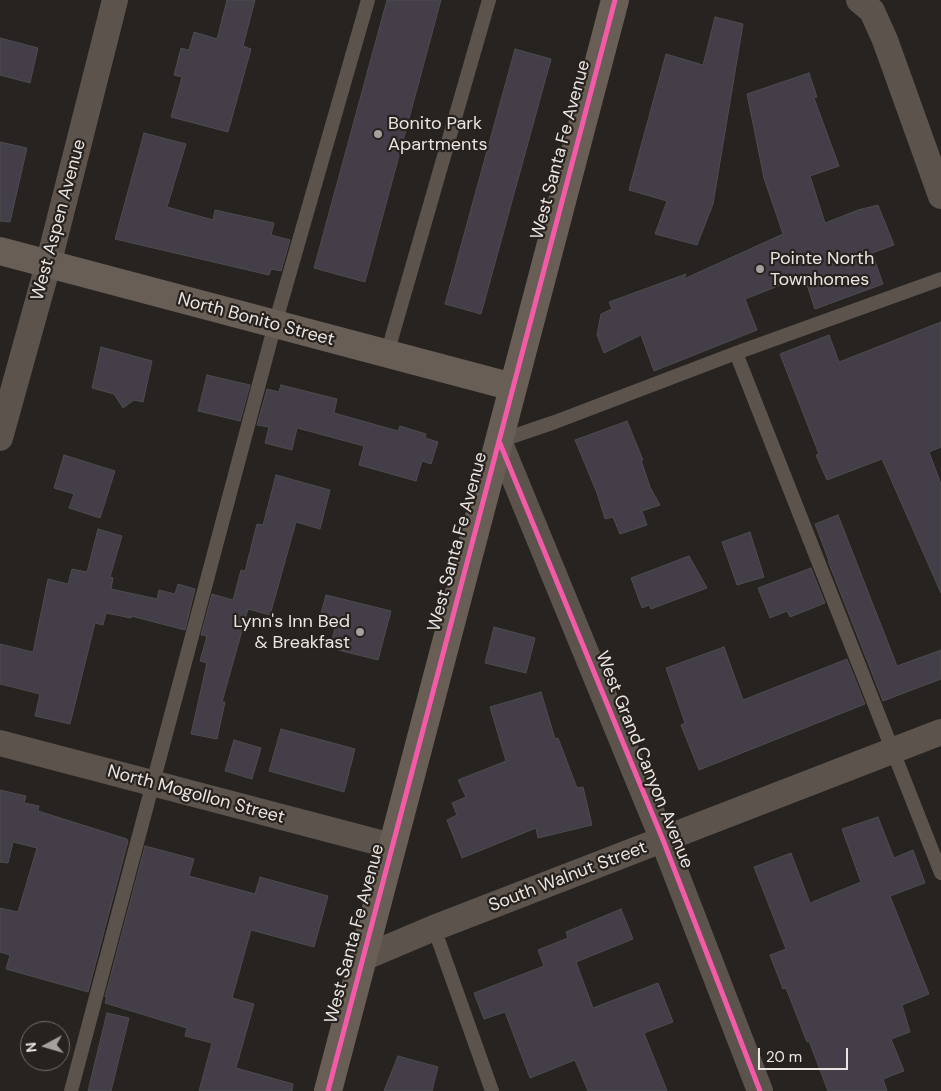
<!DOCTYPE html>
<html>
<head>
<meta charset="utf-8">
<style>
	body { margin:0 }
	#map { position:relative; width:941px; height:1091px; overflow:hidden; background:#262320; font-family:"DM Sans",sans-serif }
	canvas { display:block }
	.north { position:absolute; left:20px; top:1021px; width:50px; height:50px; box-sizing:border-box; background:#28221e; border:1px solid #75706c; border-radius:50%; rotate:264deg; font-size:14px; font-weight:700; line-height:20px; text-align:center; color:#e9e5e2 }
	.north::after { content:''; display:block; margin:auto; width:18px; height:22px; background:#a5a19e; clip-path:polygon(50% 0,100% 100%,50% 72%,0 100%) }
	.scale { position:absolute; left:758px; top:1048px; width:90px; height:22px; box-sizing:border-box; border:2px solid #e9e5e2; border-top:0; padding-left:6px; font-size:15px; line-height:18px; white-space:nowrap; color:#e9e5e2; -webkit-text-stroke:4px #28221e; paint-order:stroke }
</style>
</head>
<body>
<div id="map">
<canvas width="941" height="1091"></canvas>
<div class="north">N</div>
<div class="scale">20 m</div>
</div>
<script>
const g = document.querySelector('canvas').getContext('2d');
g.lineJoin = 'round';
function fillPath(path, color) { g.fillStyle = color; g.fill(path, 'evenodd'); }
const toPath = rows => new Path2D(rows.map(r => 'M' + r).join(''));
function stroke(path, color, width, dash) { g.strokeStyle = color; g.lineWidth = width; g.lineCap = dash ? 'butt' : 'round'; g.setLineDash(dash || []); g.stroke(path); }
function label(font, color, halo, rows, align = 'center') {
  g.font = font + ' "DM Sans",sans-serif'; g.lineWidth = 4.5; g.setLineDash([]); g.textBaseline = 'middle'; g.strokeStyle = halo; g.fillStyle = color; for (const [text, x, y, turn = 0] of rows) {
    g.save(); g.translate(x, y); g.rotate((+turn || 0) * Math.PI / 180); g.textAlign = isNaN(turn) ? turn : align; if (halo) g.strokeText(text, 0, 0); g.fillText(text, 0, 0); g.restore();
  }
}
const building = toPath([
	[227,0,255,0,243,46,251,49,228,132,171,117,182,77,174,75,181,48,189,50,194,32,217,39,227,0],
	[387,0,441,0,365,282,314,268,387,0],
	[715,17,743,24,713,204,697,245,655,234,667,201,629,190,666,54,703,65,715,17],
	[0,38,38,48,30,83,0,75,0,38],
	[515,49,551,59,481,314,445,304,515,49],
	[809,73,817,97,814,98,839,166,810,176,825,223,858,210,878,205,894,245,872,253,883,284,815,309,804,276,745,299,757,330,654,371,641,335,604,353,597,335,601,314,612,309,609,302,686,274,684,279,783,234,764,178,747,94,809,73],
	[144,133,186,144,167,207,213,220,215,210,274,223,271,235,290,240,281,271,271,269,269,275,115,239,144,133],
	[0,142,27,148,10,222,0,221,0,142],
	[941,322,941,447,929,452,941,484,941,593,882,459,827,480,816,455,819,454,780,354,829,335,839,362,941,322],
	[101,347,152,361,143,402,134,400,123,408,114,394,92,388,101,347],
	[207,375,250,385,240,421,198,411,207,375],
	[281,385,337,399,334,413,398,431,400,426,426,434,425,438,438,442,431,464,422,461,416,481,359,465,364,446,297,428,292,450,265,443,269,427,257,425,267,389,279,392,281,385],
	[627,421,643,460,641,460,650,487,660,505,642,511,647,525,620,534,613,517,605,519,597,493,575,440,627,421],
	[64,455,115,471,100,518,69,508,74,494,54,488,64,455],
	[276,475,330,490,320,529,296,522,270,615,248,609,222,702,225,702,217,739,191,734,207,663,200,661,207,636,201,635,212,594,233,600,241,570,245,571,257,524,263,525,276,475],
	[838,515,897,666,941,650,941,679,883,701,828,561,829,561,815,524,838,515],
	[98,529,122,536,110,577,113,578,111,589,157,599,159,590,175,594,178,584,195,589,185,630,131,616,131,618,106,613,103,625,95,623,70,724,35,716,40,694,0,684,0,644,33,652,48,579,68,584,72,569,87,572,98,529],
	[750,532,764,577,737,585,722,542,750,532],
	[689,556,707,588,651,609,649,605,642,608,631,578,689,556],
	[811,568,825,603,790,617,787,611,770,618,758,588,811,568],
	[326,595,391,611,378,660,338,650,339,645,331,643,337,621,320,617,326,595],
	[494,627,535,638,526,673,485,663,494,627],
	[724,647,743,700,847,659,865,704,699,770,681,725,685,723,666,668,724,647],
	[541,692,555,739,558,738,577,788,583,787,592,825,538,838,536,828,462,858,447,820,457,815,452,803,466,797,458,780,506,761,490,707,541,692],
	[281,729,355,749,344,792,269,771,281,729],
	[234,740,261,748,252,779,225,771,234,740],
	[0,790,26,796,24,803,39,806,38,811,127,839,127,841,128,841,88,992,6,969,10,955,0,952,0,908,18,912,37,848,13,842,8,863,0,862,0,790],
	[878,817,894,858,913,850,925,883,890,896,929,994,902,1005,910,1032,891,1039,904,1071,883,1079,887,1091,828,1091,809,1041,807,1042,786,988,783,989,770,955,786,949,754,867,791,853,810,903,861,882,842,829,878,817],
	[145,846,194,859,189,876,255,894,260,877,328,896,314,947,251,930,232,998,254,1004,236,1068,293,1084,292,1091,199,1091,212,1043,185,1036,187,1028,105,1003,107,997,105,997,145,846],
	[621,909,633,939,576,962,593,1008,658,983,673,1022,644,1033,667,1091,588,1091,575,1060,530,1078,505,1012,484,1019,474,993,544,966,538,950,568,938,566,932,621,909],
	[107,1013,129,1018,111,1091,88,1091,107,1013],
	[398,1056,438,1067,432,1091,384,1091,398,1056]
]);
const lane = toPath([
	[736,353,941,873],
	[387,354,489,0],
	[499,441,555,422,736,353,941,279],
	[434,928,492,1091],
	[71,1091,275,324,368,0]
]);
const street = toPath([
	[859,0,872,11,885,40,941,196],
	[0,438,48,265,115,0],
	[499,441,663,840,760,1091],
	[0,743,392,846],
	[363,958,434,928,941,732]
]);
const secondary = toPath([
	[0,251,513,387],
	[328,1091,615,0]
]);
const cycleway = toPath([
	[499,441,663,840,760,1091],
	[328,1091,615,0]
]);
const markers = [
	[378,134,5,"#a5a19e"],
	[760,269,5,"#a5a19e"],
	[360,632,5,"#a5a19e"]
];
const poiNames = [
	["Bonito Park",388,124],
	["Apartments",388,145],
	["Pointe North",770,259],
	["Townhomes",770,280],
	["Lynn's Inn Bed",350,622,"right"],
	["& Breakfast",350,643,"right"]
];
const streetNames = [
	["West Santa Fe Avenue",561,150,-75],
	["West Aspen Avenue",59,220,-75],
	["North Bonito Street",256,320,15],
	["West Santa Fe Avenue",458,542,-75],
	["West Grand Canyon Avenue",644,760,68],
	["North Mogollon Street",196,795,15],
	["South Walnut Street",568,877,-21],
	["West Santa Fe Avenue",355,934,-75]
];
fillPath(building, '#433e48');
stroke(building, '#4e4c4d', 1);
stroke(lane, '#5c534c', 14);
stroke(street, '#5c534c', 26);
stroke(secondary, '#685e55', 28);
stroke(cycleway, '#f35aa7', 5);
for (const [x, y, r, color] of markers) { const dot = new Path2D(); dot.arc(x, y, r, 0, 2 * Math.PI); g.fillStyle = color; g.fill(dot); stroke(dot, '#28221e', 2); }
label('18px', '#e9e5e2', '#28221e', poiNames, 'left');
label('18px', '#e9e5e2', '#28221e', streetNames);
</script>
</body>
</html>
